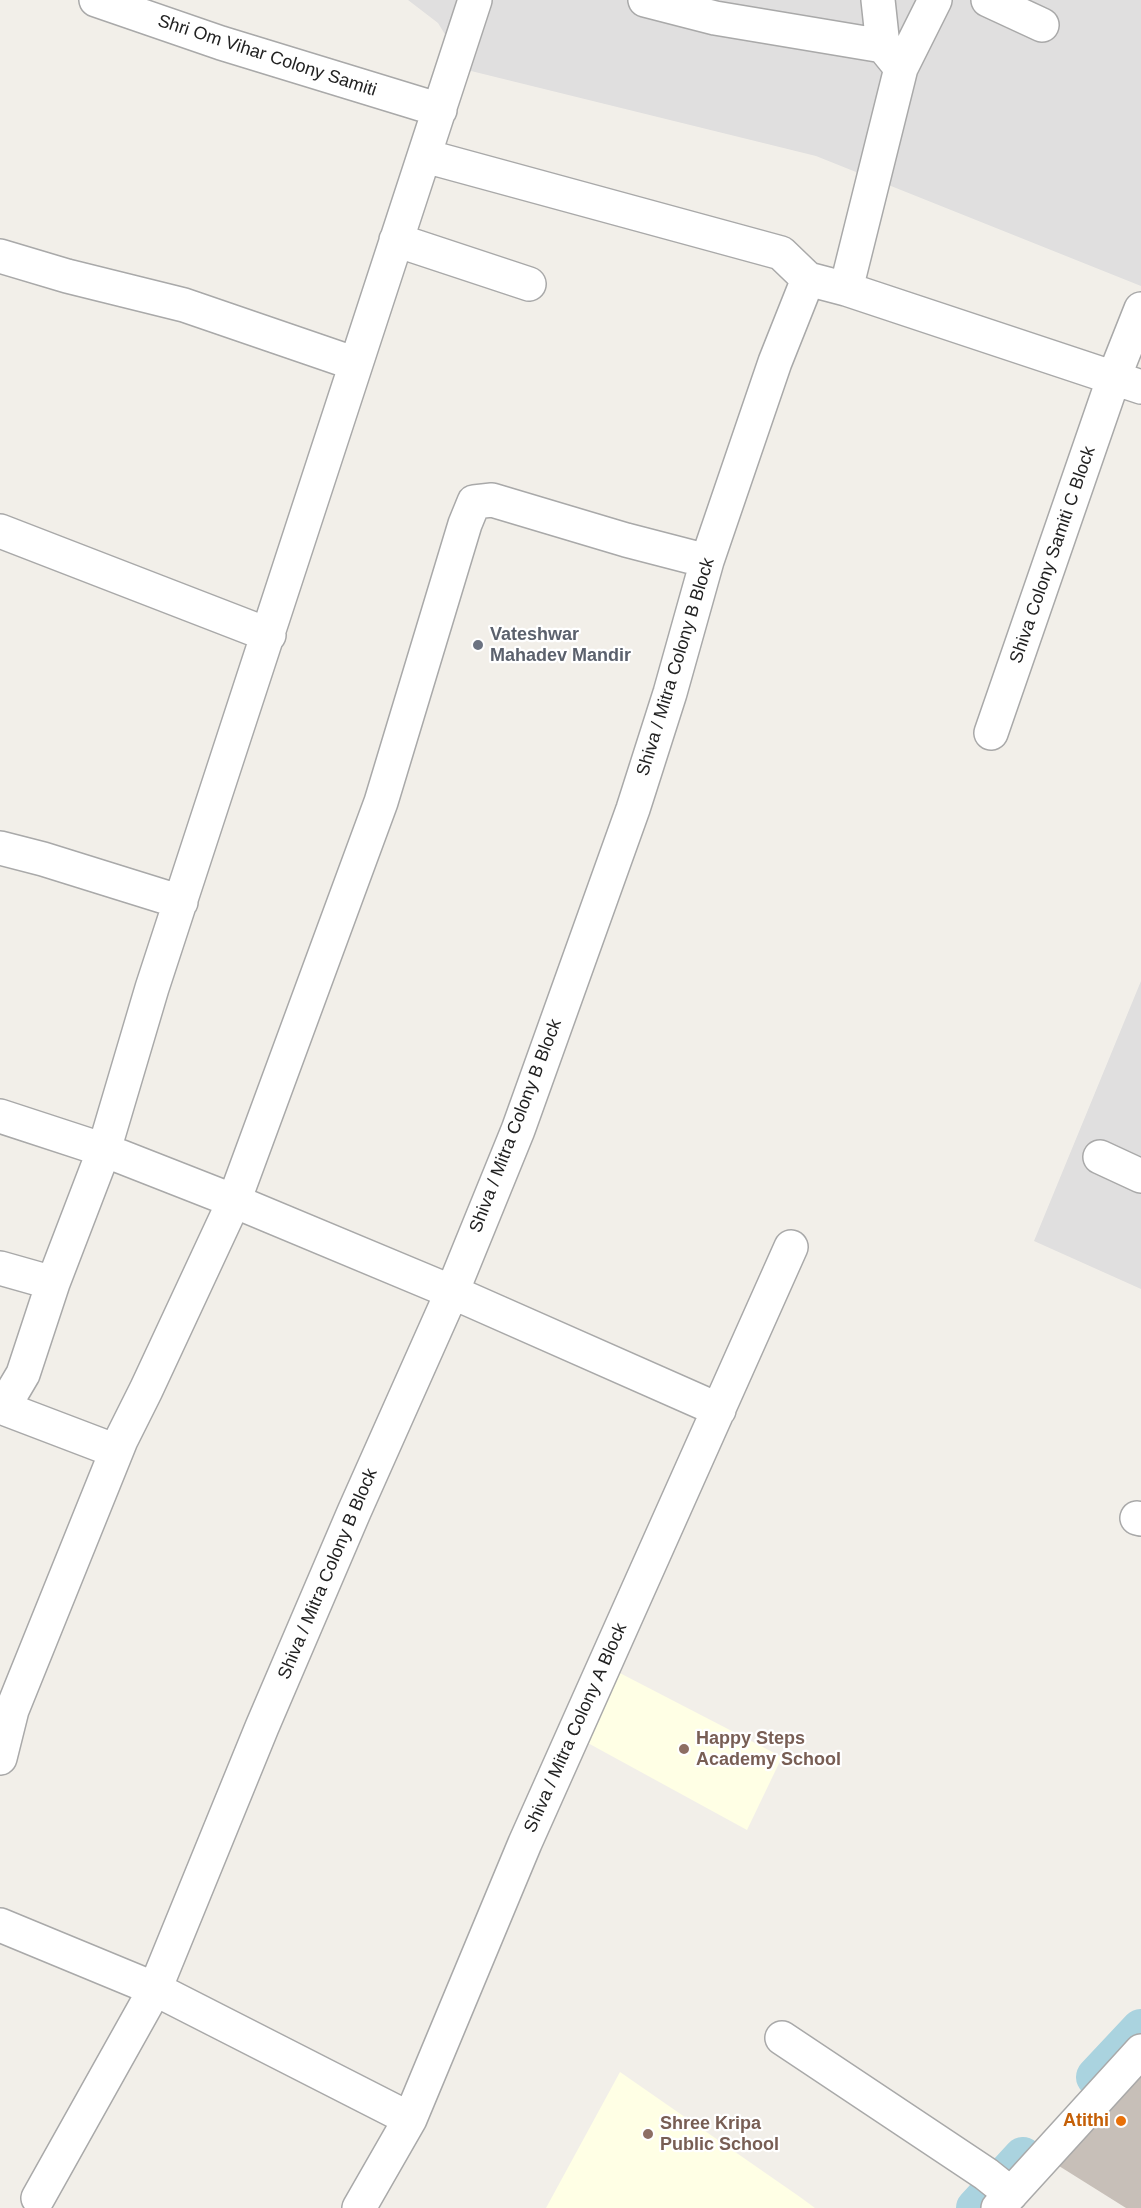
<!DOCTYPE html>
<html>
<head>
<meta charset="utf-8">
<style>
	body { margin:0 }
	canvas { display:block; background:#f2efe9 }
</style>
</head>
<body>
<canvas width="1141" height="2208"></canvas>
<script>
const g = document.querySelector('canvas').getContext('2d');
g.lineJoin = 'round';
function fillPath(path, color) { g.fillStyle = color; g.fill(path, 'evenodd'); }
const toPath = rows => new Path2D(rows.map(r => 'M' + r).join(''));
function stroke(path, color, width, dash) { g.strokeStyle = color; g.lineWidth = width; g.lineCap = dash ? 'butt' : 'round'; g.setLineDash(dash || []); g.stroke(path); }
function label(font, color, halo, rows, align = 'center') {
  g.font = font + ' Arial,sans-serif'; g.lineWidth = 4.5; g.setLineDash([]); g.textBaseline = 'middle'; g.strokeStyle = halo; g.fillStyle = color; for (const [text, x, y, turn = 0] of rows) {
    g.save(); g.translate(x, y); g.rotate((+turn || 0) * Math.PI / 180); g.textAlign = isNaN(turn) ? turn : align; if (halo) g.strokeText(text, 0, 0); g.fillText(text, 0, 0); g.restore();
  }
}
const residential = toPath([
	[408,0,1141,0,1141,286,816,156,467,70,438,23],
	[1141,981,1141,1289,1034,1241]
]);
const education = toPath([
	[614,1670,782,1757,747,1830,586,1742],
	[620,2072,800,2197,815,2208,546,2208]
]);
const canal = toPath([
	[1096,2077,1141,2029],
	[976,2208,1023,2157]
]);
const building = toPath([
	[1141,2076,1141,2208,1126,2208,1059,2166]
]);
const minor = toPath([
	[96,0,221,43,440,110],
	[645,0,715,18,883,46],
	[878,0,883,46,896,62],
	[988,0,1042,25],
	[425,156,781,253,808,279],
	[396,240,529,284],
	[0,256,67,276,184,305,356,364],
	[846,289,901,68,935,0],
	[0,531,269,635],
	[991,733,1114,377,1141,309],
	[0,848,43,859,181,902],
	[0,1116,104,1150,234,1201,452,1292,719,1410],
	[1100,1157,1141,1176],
	[0,1268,53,1283],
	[0,1408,3,1408,23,1374,53,1283,104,1150,152,988,475,0],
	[3,1408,116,1451],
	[1137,1518,1141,1519],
	[0,1758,12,1710,121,1440,146,1390,234,1201,381,802,465,524,474,502,492,500,626,540,707,561],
	[0,1925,155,1989,410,2119],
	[782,2038,986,2174,1011,2194],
	[38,2198,155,1989,262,1727,354,1512,452,1292,518,1130,633,809,670,693,707,561,775,362,808,279,846,289,1141,387],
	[359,2208,410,2119,525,1843,791,1247],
	[998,2208,1141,2051]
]);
const markers = [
	[478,645,6,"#6b7280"],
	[684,1749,6,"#8d6e63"],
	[1121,2121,6,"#e8710a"],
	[648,2134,6,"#8d6e63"]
];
const streetNames = [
	["Shri Om Vihar Colony Samiti",267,56,18],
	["Shiva Colony Samiti C Block",1053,555,-71],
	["Shiva / Mitra Colony B Block",676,667,-73],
	["Shiva / Mitra Colony B Block",516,1126,-69],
	["Shiva / Mitra Colony B Block",328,1574,-67],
	["Shiva / Mitra Colony A Block",576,1728,-66]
];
const worshipNames = [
	["Vateshwar",490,635],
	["Mahadev Mandir",490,656]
];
const educationNames = [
	["Happy Steps",696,1739],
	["Academy School",696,1760],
	["Shree Kripa",660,2124],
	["Public School",660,2145]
];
const foodNames = [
	["Atithi",1109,2121]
];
fillPath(residential, '#e0dfdf');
fillPath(education, '#ffffe5');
stroke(canal, '#aad3df', 40);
fillPath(building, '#c7bfb8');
stroke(minor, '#a9a9a9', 36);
stroke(minor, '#fff', 33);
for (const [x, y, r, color] of markers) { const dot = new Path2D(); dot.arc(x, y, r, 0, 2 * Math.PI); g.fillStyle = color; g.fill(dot); stroke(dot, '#fff', 2); }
label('18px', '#222', '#fff', streetNames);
label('bold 18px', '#5b616d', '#fff', worshipNames, 'left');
label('bold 18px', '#785e54', '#fff', educationNames, 'left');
label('bold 18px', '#c56008', '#fff', foodNames, 'right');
</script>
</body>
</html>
